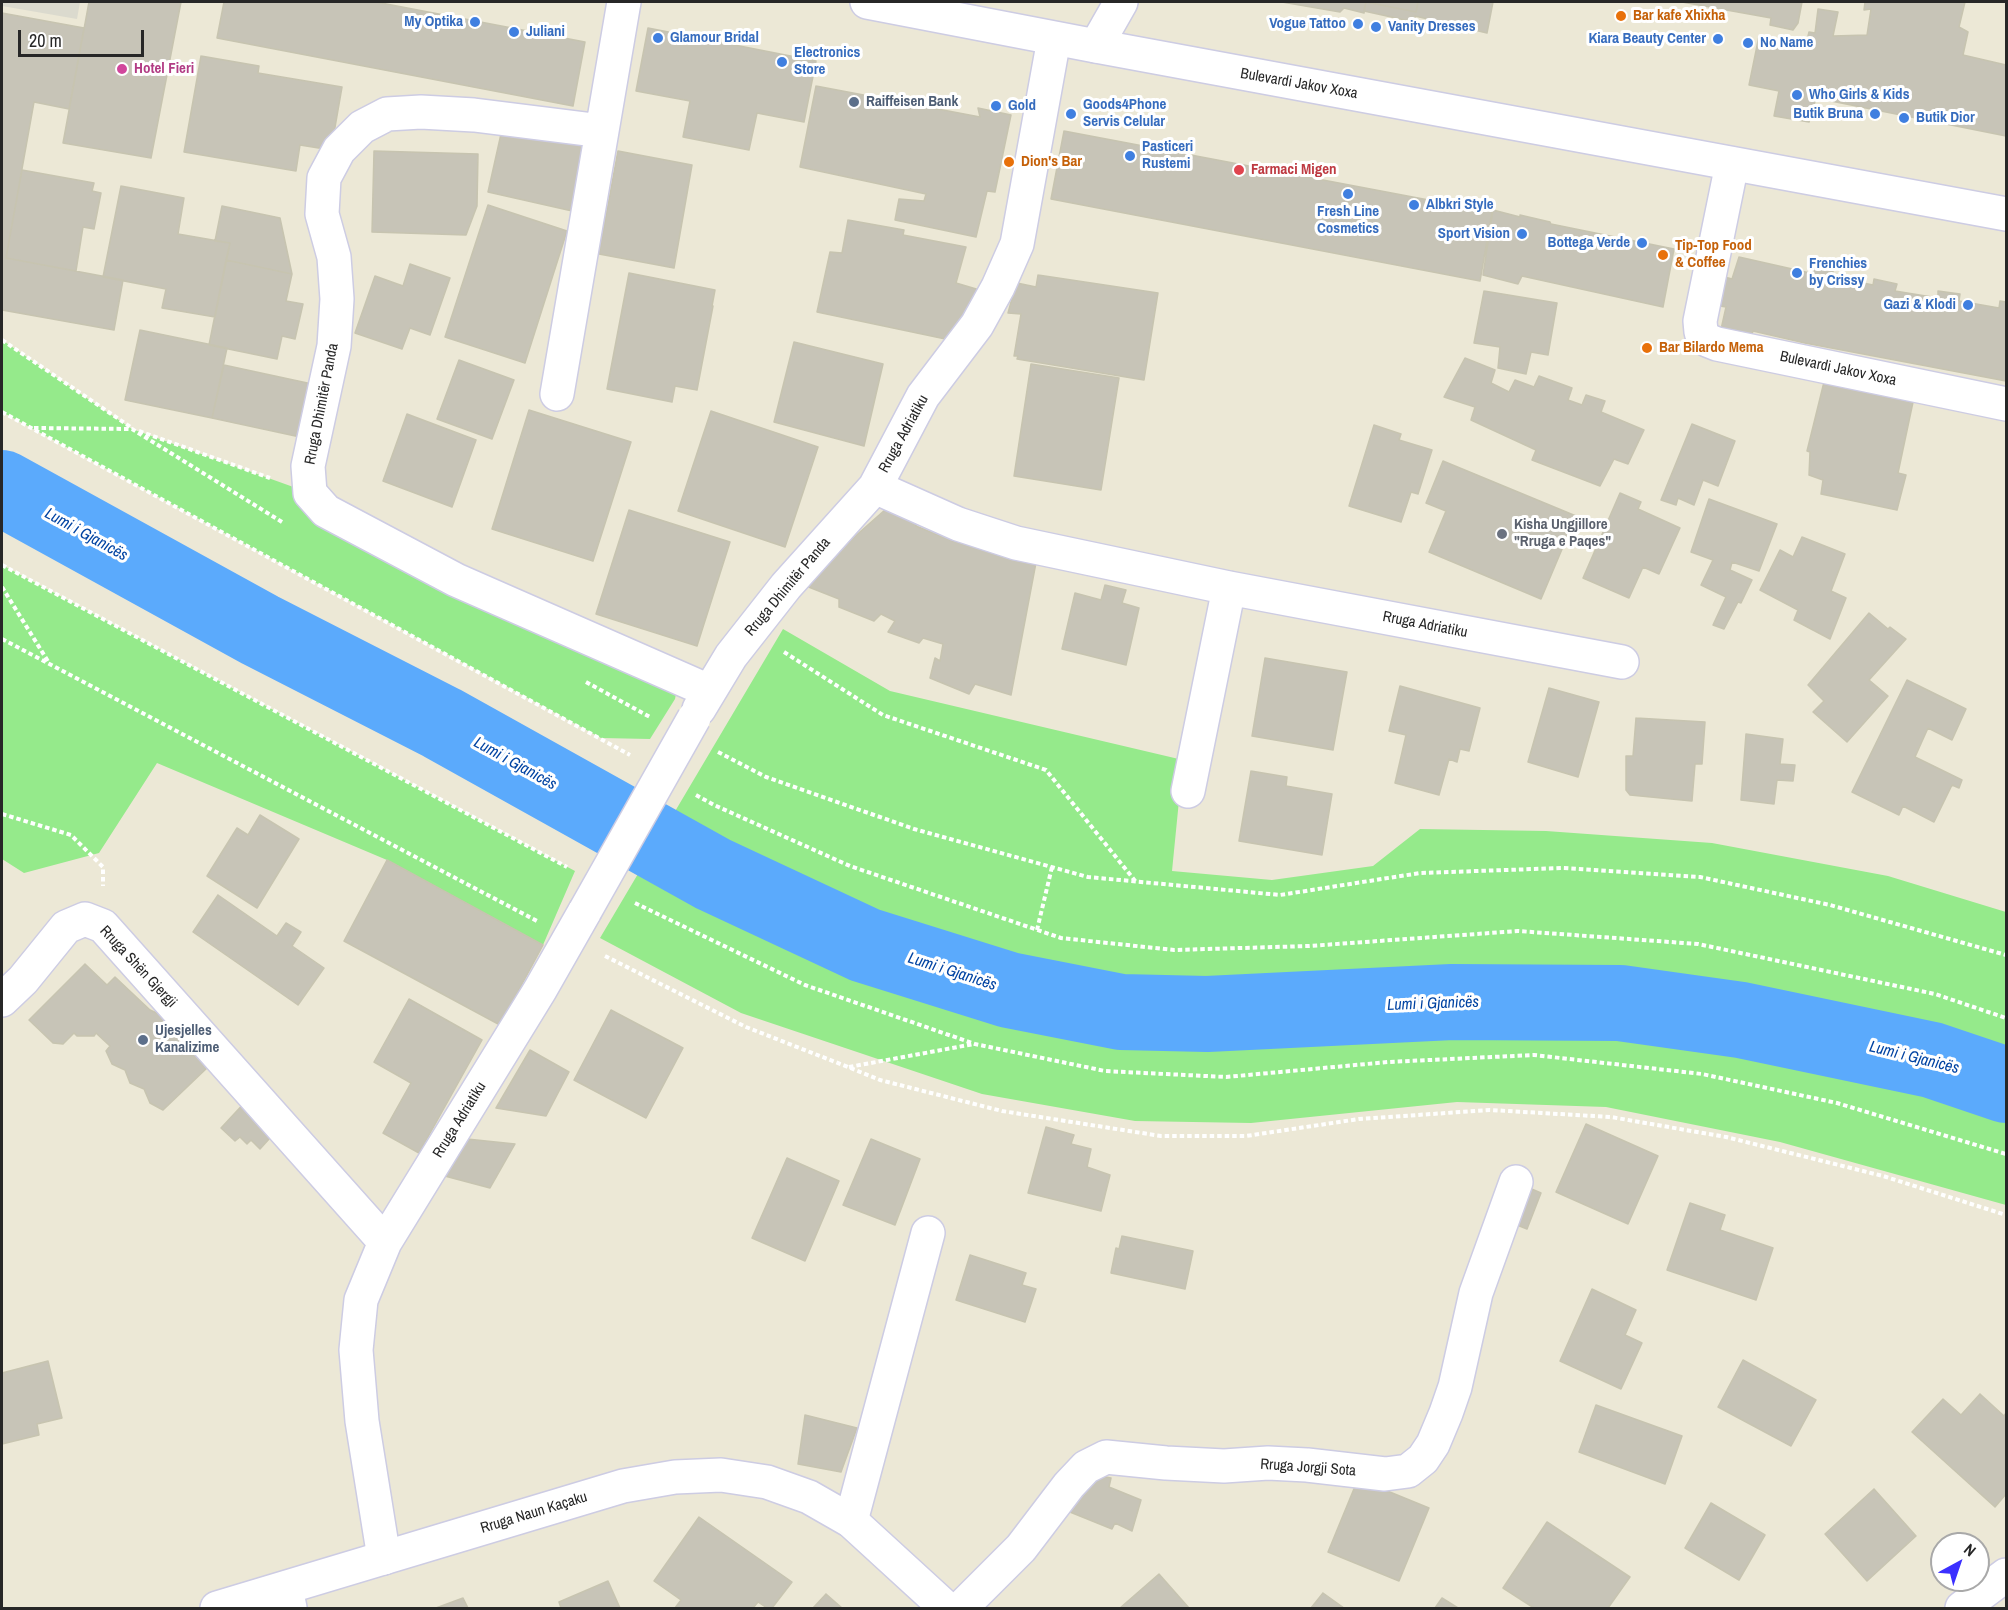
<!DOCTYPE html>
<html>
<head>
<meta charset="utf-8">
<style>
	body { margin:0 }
	#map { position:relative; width:2008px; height:1610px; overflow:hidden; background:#ece8d6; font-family:"Archivo Narrow",sans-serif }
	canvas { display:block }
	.frame { position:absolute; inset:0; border:3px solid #272727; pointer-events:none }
	.north { position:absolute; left:1930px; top:1532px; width:60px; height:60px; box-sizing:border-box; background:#fff; border:2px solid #a9a9a9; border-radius:50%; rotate:40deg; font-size:16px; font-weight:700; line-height:24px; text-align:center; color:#272727 }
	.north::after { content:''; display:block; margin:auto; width:21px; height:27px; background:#3c30ff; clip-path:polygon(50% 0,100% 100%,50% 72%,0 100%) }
	.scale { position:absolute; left:18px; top:30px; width:126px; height:27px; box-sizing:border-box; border:3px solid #272727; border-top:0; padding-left:8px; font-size:18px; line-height:21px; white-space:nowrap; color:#272727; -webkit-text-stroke:4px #fff; paint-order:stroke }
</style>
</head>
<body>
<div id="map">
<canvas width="2008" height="1610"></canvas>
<div class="frame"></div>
<div class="north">N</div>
<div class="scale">20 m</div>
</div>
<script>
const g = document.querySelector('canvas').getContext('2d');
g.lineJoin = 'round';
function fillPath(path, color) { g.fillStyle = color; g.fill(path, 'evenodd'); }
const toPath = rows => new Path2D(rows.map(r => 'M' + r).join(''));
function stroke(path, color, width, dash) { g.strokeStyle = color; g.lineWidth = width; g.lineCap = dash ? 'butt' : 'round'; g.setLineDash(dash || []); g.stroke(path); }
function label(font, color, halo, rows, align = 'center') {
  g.font = font + ' "Archivo Narrow",sans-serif'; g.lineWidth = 6; g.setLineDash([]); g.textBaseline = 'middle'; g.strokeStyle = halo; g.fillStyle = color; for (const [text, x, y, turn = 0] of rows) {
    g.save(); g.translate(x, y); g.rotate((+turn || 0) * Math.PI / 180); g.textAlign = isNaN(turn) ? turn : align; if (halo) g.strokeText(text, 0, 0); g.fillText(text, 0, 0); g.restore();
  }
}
const green = toPath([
	[2,340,132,429,310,493,679,678,675,699,650,739,601,738,2,412],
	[2,565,575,871,543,945,387,860,157,763,99,853,24,873,2,859],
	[783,629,890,691,1183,760,1172,871,1272,880,1373,866,1420,829,1546,831,1712,843,1888,876,2006,912,2006,1205,1780,1142,1606,1107,1457,1102,1251,1123,1135,1121,982,1094,741,1013,600,938]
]);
const plaza = toPath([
	[2,2,80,2,77,19,2,6]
]);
const river = toPath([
	[2,488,260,630,442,723,713,874,865,945,1009,990,1121,1012,1207,1014,1452,1002,1620,1003,1741,1020,1932,1060,2006,1085]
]);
const building = toPath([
	[89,2,181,2,151,158,63,143,89,2],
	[224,2,376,2,585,42,573,106,217,38,224,2],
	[1282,2,1418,2,1416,12,1366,2,1364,13,1344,8,1340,12,1282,2],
	[1366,2,1416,12,1418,2,1493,2,1487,33,1415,16,1414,22,1364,11,1366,2],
	[1682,2,1802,2,1798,23,1793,30,1770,25,1771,18,1682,2],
	[1865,2,1965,2,1959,27,1968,32,1963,55,2006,65,2006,136,1816,98,1809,122,1774,116,1779,91,1749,85,1759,36,1805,48,1809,32,1815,33,1818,9,1838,12,1833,36,1867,35,1871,9,1864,10,1865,2],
	[2,13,84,28,69,109,34,102,6,258,123,280,114,330,2,310,2,13],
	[648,28,816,61,804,122,757,113,749,150,683,137,690,101,636,91,648,28],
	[201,56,259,66,258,73,342,87,331,150,300,145,296,171,184,152,201,56],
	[816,86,980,117,978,108,1011,115,995,192,987,191,976,237,895,220,899,199,924,201,926,194,800,167,816,86],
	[503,125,592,144,581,213,488,192,503,125],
	[1064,131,1492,212,1480,281,1051,199,1064,131],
	[374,151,478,154,477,206,466,235,372,232,374,151],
	[618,151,692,165,674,268,599,254,618,151],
	[22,170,94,183,92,191,101,193,94,229,83,227,76,271,6,258,22,170],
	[121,186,184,198,178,234,230,243,215,317,162,308,166,289,103,277,121,186],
	[488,205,567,231,525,363,445,337,488,205],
	[222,206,280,218,292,274,226,260,230,243,215,241,222,206],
	[1493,210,1520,217,1520,215,1550,222,1551,224,1674,249,1663,307,1522,276,1518,284,1483,275,1493,210],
	[848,220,904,230,903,235,966,247,956,283,983,291,955,341,817,312,830,252,842,253,848,220],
	[1739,257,1810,273,1810,267,1833,271,1833,277,1873,285,1874,279,1897,284,1895,291,1938,298,1938,291,1960,294,1959,301,1999,308,2000,301,2006,302,2006,381,1805,343,1753,331,1751,337,1720,334,1726,307,1714,305,1721,276,1732,279,1739,257],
	[226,260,292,274,286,301,303,304,295,339,282,336,277,359,209,345,226,260],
	[410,264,450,278,430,335,410,328,402,349,355,333,375,276,403,286,410,264],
	[629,273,715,290,712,306,713,306,697,390,675,386,672,402,607,389,629,273],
	[1038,275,1158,293,1144,380,1017,359,1018,356,1014,356,1021,314,1008,313,1014,291,1017,283,1036,287,1038,275],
	[1484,291,1557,303,1548,355,1531,352,1526,374,1498,368,1500,347,1474,343,1484,291],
	[140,330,227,348,212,418,125,400,140,330],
	[794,342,883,364,864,446,774,422,794,342],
	[1465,358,1495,370,1491,383,1509,392,1515,380,1534,387,1539,376,1572,388,1568,400,1582,405,1586,395,1605,401,1601,412,1644,430,1628,464,1614,459,1600,486,1532,460,1536,450,1471,420,1475,407,1444,397,1465,358],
	[459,360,514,380,492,439,437,419,459,360],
	[1031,364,1119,378,1101,490,1014,476,1031,364],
	[224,365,312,384,300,437,212,418,224,365],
	[1824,382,1916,388,1898,473,1906,475,1897,510,1821,494,1823,480,1809,475,1810,452,1807,451,1824,382],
	[529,410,631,442,593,561,492,529,529,410],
	[711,411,818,447,785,547,678,511,711,411],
	[407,414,476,440,452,507,383,481,407,414],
	[1692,424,1735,441,1718,486,1703,480,1694,505,1678,498,1676,505,1661,500,1692,424],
	[1374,425,1401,434,1399,440,1432,450,1418,494,1411,492,1401,522,1349,506,1374,425],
	[1443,461,1576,516,1541,599,1429,552,1446,511,1426,503,1443,461],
	[1620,493,1641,502,1638,509,1680,528,1659,574,1643,567,1629,598,1583,578,1620,493],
	[1709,499,1777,524,1759,571,1732,562,1730,570,1752,580,1741,603,1738,602,1724,629,1713,625,1726,597,1701,585,1713,560,1691,552,1709,499],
	[886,509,918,517,916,526,953,541,959,531,1038,552,1011,695,975,684,969,694,930,678,935,658,940,661,943,644,923,638,919,643,888,632,895,621,881,614,874,621,839,607,839,599,801,584,886,509],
	[629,510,730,542,697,646,596,614,629,510],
	[1802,537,1845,554,1831,591,1846,598,1830,639,1794,620,1798,610,1760,590,1780,550,1793,557,1802,537],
	[1105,585,1126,590,1122,603,1139,608,1126,665,1062,649,1075,593,1101,600,1105,585],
	[1869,613,1888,629,1890,627,1906,639,1869,680,1888,696,1847,742,1813,712,1824,701,1808,685,1869,613],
	[1265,658,1347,672,1333,750,1252,736,1265,658],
	[1907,680,1966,709,1952,740,1928,728,1915,757,1962,780,1959,788,1952,785,1934,822,1903,806,1899,815,1852,792,1907,680],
	[1400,686,1480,708,1469,751,1460,749,1457,762,1449,759,1439,795,1395,783,1406,735,1389,731,1400,686],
	[1549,688,1599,702,1578,777,1528,762,1549,688],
	[1636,718,1705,722,1702,764,1695,764,1692,801,1630,795,1626,790,1626,756,1633,756,1636,718],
	[1746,734,1783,739,1780,764,1795,765,1793,781,1777,780,1774,804,1741,800,1746,734],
	[1251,771,1287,777,1286,786,1332,794,1322,855,1239,841,1251,771],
	[260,815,299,839,257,908,207,876,237,828,248,835,260,815],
	[387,860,543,945,500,1025,344,941,387,860],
	[218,895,277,936,286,923,301,932,292,946,324,968,298,1005,193,932,218,895],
	[85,964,107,985,115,977,150,1010,161,1015,167,1028,180,1034,186,1047,208,1067,163,1110,150,1103,144,1089,130,1083,125,1070,112,1064,106,1051,110,1046,96,1033,94,1036,77,1036,74,1033,63,1044,53,1043,29,1020,85,964],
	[409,999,482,1040,419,1153,383,1133,411,1083,374,1062,409,999],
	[611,1010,683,1048,646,1118,574,1080,611,1010],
	[530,1050,569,1072,546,1116,496,1108,530,1050],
	[248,1099,279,1128,260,1149,251,1140,247,1144,240,1137,235,1141,221,1128,248,1099],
	[1586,1124,1658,1156,1628,1224,1556,1192,1586,1124],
	[1046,1127,1074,1135,1071,1144,1091,1149,1087,1167,1110,1175,1101,1211,1028,1193,1046,1127],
	[467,1139,515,1144,490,1188,441,1175,467,1139],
	[871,1139,920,1159,895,1225,843,1205,871,1139],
	[787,1158,839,1181,805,1261,752,1238,787,1158],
	[1520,1184,1541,1193,1527,1229,1502,1219,1520,1184],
	[1690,1203,1725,1215,1720,1230,1773,1248,1756,1300,1667,1270,1690,1203],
	[1122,1236,1193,1251,1185,1289,1111,1273,1116,1248,1119,1249,1122,1236],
	[970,1255,1026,1273,1022,1285,1036,1289,1025,1322,956,1300,970,1255],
	[1592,1289,1636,1310,1625,1335,1642,1343,1621,1389,1560,1361,1592,1289],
	[1743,1360,1816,1400,1791,1446,1718,1407,1743,1360],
	[48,1361,62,1418,37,1424,39,1435,2,1444,2,1373,48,1361],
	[1980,1394,2004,1416,2006,1413,2006,1494,1995,1507,1912,1432,1943,1399,1961,1415,1980,1394],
	[1596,1405,1682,1436,1665,1484,1579,1452,1596,1405],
	[805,1415,857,1428,841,1472,798,1464,805,1415],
	[1095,1475,1111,1478,1109,1487,1141,1500,1132,1531,1115,1523,1112,1529,1065,1510,1095,1475],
	[1358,1479,1429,1508,1399,1581,1328,1552,1358,1479],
	[1874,1489,1916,1536,1867,1581,1825,1534,1874,1489],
	[1711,1503,1765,1535,1739,1580,1685,1548,1711,1503],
	[699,1517,792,1582,772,1608,767,1608,758,1602,753,1608,675,1608,681,1600,654,1581,699,1517],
	[1547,1522,1630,1577,1608,1608,1534,1608,1503,1588,1547,1522],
	[1159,1574,1189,1608,1120,1608,1159,1574],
	[608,1581,620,1608,561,1608,559,1602,608,1581],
	[1323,1593,1344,1608,1311,1608,1323,1593],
	[826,1594,842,1608,813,1608,826,1594],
	[463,1598,468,1608,436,1608,463,1598],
	[1442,1598,1458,1608,1435,1608,1442,1598]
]);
const path = toPath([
	[2,340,132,428],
	[2,412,630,755],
	[34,428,132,429,282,522],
	[139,431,270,478],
	[2,565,567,867],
	[2,587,49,663],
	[2,639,537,921],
	[784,652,883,715,1046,770,1136,882],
	[586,682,650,717],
	[718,752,766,777,914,829,1088,877,1280,895,1420,873,1563,868,1700,877,1830,905,2006,955],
	[696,795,714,805,850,866,1061,938,1174,950,1309,946,1518,931,1698,944,1935,994,2006,1018],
	[2,814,71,835,103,867,103,886],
	[635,903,805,985,975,1044,1105,1071,1226,1077,1388,1062,1534,1055,1702,1074,1837,1103,2006,1154],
	[1037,930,1052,867],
	[605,956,746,1027,848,1067,880,1080,1002,1111,1161,1136,1246,1136,1359,1119,1490,1110,1611,1117,1726,1137,1883,1176,2006,1215],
	[849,1067,974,1044]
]);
const street = toPath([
	[624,2,602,131,474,115,421,112,387,114,362,127,339,150,324,178,322,214,334,257,337,299,334,346,308,466,310,493,326,511,456,580,709,691],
	[1096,46,1121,2],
	[1732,164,1700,321,1701,332,1707,340,1717,344,2006,404],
	[557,394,602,131],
	[875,487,958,524,1016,543,1229,588,1622,662],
	[699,709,731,656,786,586,875,487,923,396,977,325,998,287,1017,244,1054,39],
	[1188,791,1229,588],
	[2,1000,23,980,66,927,85,919,103,926,385,1242],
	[851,1521,928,1233],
	[384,1558,362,1421,356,1350,361,1300,385,1242,540,990,585,911],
	[286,1588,290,1608],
	[961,1608,1021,1548,1069,1485,1086,1467,1106,1457,1166,1463,1224,1466,1268,1463,1307,1465,1385,1474,1408,1471,1423,1459,1433,1444,1446,1413,1455,1387,1476,1293,1516,1182],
	[1962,1608,2006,1575]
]);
const secondary = toPath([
	[867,2,1096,46,2006,214],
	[217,1608,623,1486,675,1477,721,1475,767,1482,809,1497,851,1521,946,1608]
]);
const streetBridge = toPath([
	[585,911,694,718]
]);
const markers = [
	[1621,16,6,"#e8710a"],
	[475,22,6,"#3f7fe0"],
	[1358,24,6,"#3f7fe0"],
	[1376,27,6,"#3f7fe0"],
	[514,32,6,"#3f7fe0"],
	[658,38,6,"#3f7fe0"],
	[1718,39,6,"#3f7fe0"],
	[1748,43,6,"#3f7fe0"],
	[782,62,6,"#3f7fe0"],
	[122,69,6,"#d1479c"],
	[1797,95,6,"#3f7fe0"],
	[854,102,6,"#5c6f8a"],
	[996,106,6,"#3f7fe0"],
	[1071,114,6,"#3f7fe0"],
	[1875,114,6,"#3f7fe0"],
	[1904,118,6,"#3f7fe0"],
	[1130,156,6,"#3f7fe0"],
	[1009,162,6,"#e8710a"],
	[1239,170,6,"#e0444e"],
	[1348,194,6,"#3f7fe0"],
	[1414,205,6,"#3f7fe0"],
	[1522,234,6,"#3f7fe0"],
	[1642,243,6,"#3f7fe0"],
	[1663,255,6,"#e8710a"],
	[1797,273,6,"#3f7fe0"],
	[1968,305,6,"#3f7fe0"],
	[1647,348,6,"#e8710a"],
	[1502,534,6,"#6b7280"],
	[143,1040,6,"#5c6f8a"]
];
const foodNames = [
	["Bar kafe Xhixha",1633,16],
	["Dion's Bar",1021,162],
	["Tip-Top Food",1675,246],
	["& Coffee",1675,263],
	["Bar Bilardo Mema",1659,348]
];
const shopNames = [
	["My Optika",463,22,"right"],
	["Vogue Tattoo",1346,24,"right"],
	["Vanity Dresses",1388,27],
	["Juliani",526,32],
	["Glamour Bridal",670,38],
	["Kiara Beauty Center",1706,39,"right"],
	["No Name",1760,43],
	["Electronics",794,53],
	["Store",794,70],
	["Who Girls & Kids",1809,95],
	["Goods4Phone",1083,105],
	["Servis Celular",1083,122],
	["Gold",1008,106],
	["Butik Bruna",1863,114,"right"],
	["Butik Dior",1916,118],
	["Pasticeri",1142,147],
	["Rustemi",1142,164],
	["Albkri Style",1426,205],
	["Fresh Line",1348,212,"center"],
	["Cosmetics",1348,229,"center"],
	["Sport Vision",1510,234,"right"],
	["Bottega Verde",1630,243,"right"],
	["Frenchies",1809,264],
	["by Crissy",1809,281],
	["Gazi & Klodi",1956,305,"right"]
];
const hotelNames = [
	["Hotel Fieri",134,69]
];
const streetNames = [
	["Bulevardi Jakov Xoxa",1299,84,10],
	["Bulevardi Jakov Xoxa",1838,369,12],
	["Rruga Dhimitër Panda",322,404,-79],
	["Rruga Adriatiku",904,434,-61],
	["Rruga Dhimitër Panda",788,587,-50],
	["Rruga Adriatiku",1425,625,11],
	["Rruga Shën Gjergji",138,967,47],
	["Rruga Adriatiku",460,1120,-58],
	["Rruga Jorgji Sota",1308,1468,4],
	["Rruga Naun Kaçaku",534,1513,-17]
];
const serviceNames = [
	["Raiffeisen Bank",866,102],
	["Ujesjelles",155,1031],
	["Kanalizime",155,1048]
];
const healthNames = [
	["Farmaci Migen",1251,170]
];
const worshipNames = [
	["Kisha Ungjillore",1514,525],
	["\"Rruga e Paqes\"",1514,542]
];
const waterNames = [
	["Lumi i Gjanicës",86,535,29],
	["Lumi i Gjanicës",515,764,29],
	["Lumi i Gjanicës",952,972,18],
	["Lumi i Gjanicës",1433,1004,-2],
	["Lumi i Gjanicës",1914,1058,14]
];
fillPath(green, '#95ea8b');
fillPath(plaza, '#dbdace');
stroke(river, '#5baafc', 76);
fillPath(building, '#c7c4b7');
stroke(building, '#c7c4b0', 1.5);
stroke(street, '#cdcce3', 36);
stroke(secondary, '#cdcce3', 36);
stroke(path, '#fff', 4, [4.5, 3]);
stroke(street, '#fff', 33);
stroke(secondary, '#fff', 33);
stroke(streetBridge, '#cdcce3', 36, []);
stroke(streetBridge, '#fff', 33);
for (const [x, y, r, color] of markers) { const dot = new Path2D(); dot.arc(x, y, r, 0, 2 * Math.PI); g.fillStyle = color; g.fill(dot); stroke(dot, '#fff', 2); }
label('bold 15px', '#c56008', '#fff', foodNames, 'left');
label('bold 15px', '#366cbe', '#fff', shopNames, 'left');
label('bold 15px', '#b23c85', '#fff', hotelNames, 'left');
label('15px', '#272727', '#fff', streetNames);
label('bold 15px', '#4e5e75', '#fff', serviceNames, 'left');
label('bold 15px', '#be3a42', '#fff', healthNames, 'left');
label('bold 15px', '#5b616d', '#fff', worshipNames, 'left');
label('italic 16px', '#0043a2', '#fff', waterNames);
</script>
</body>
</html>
